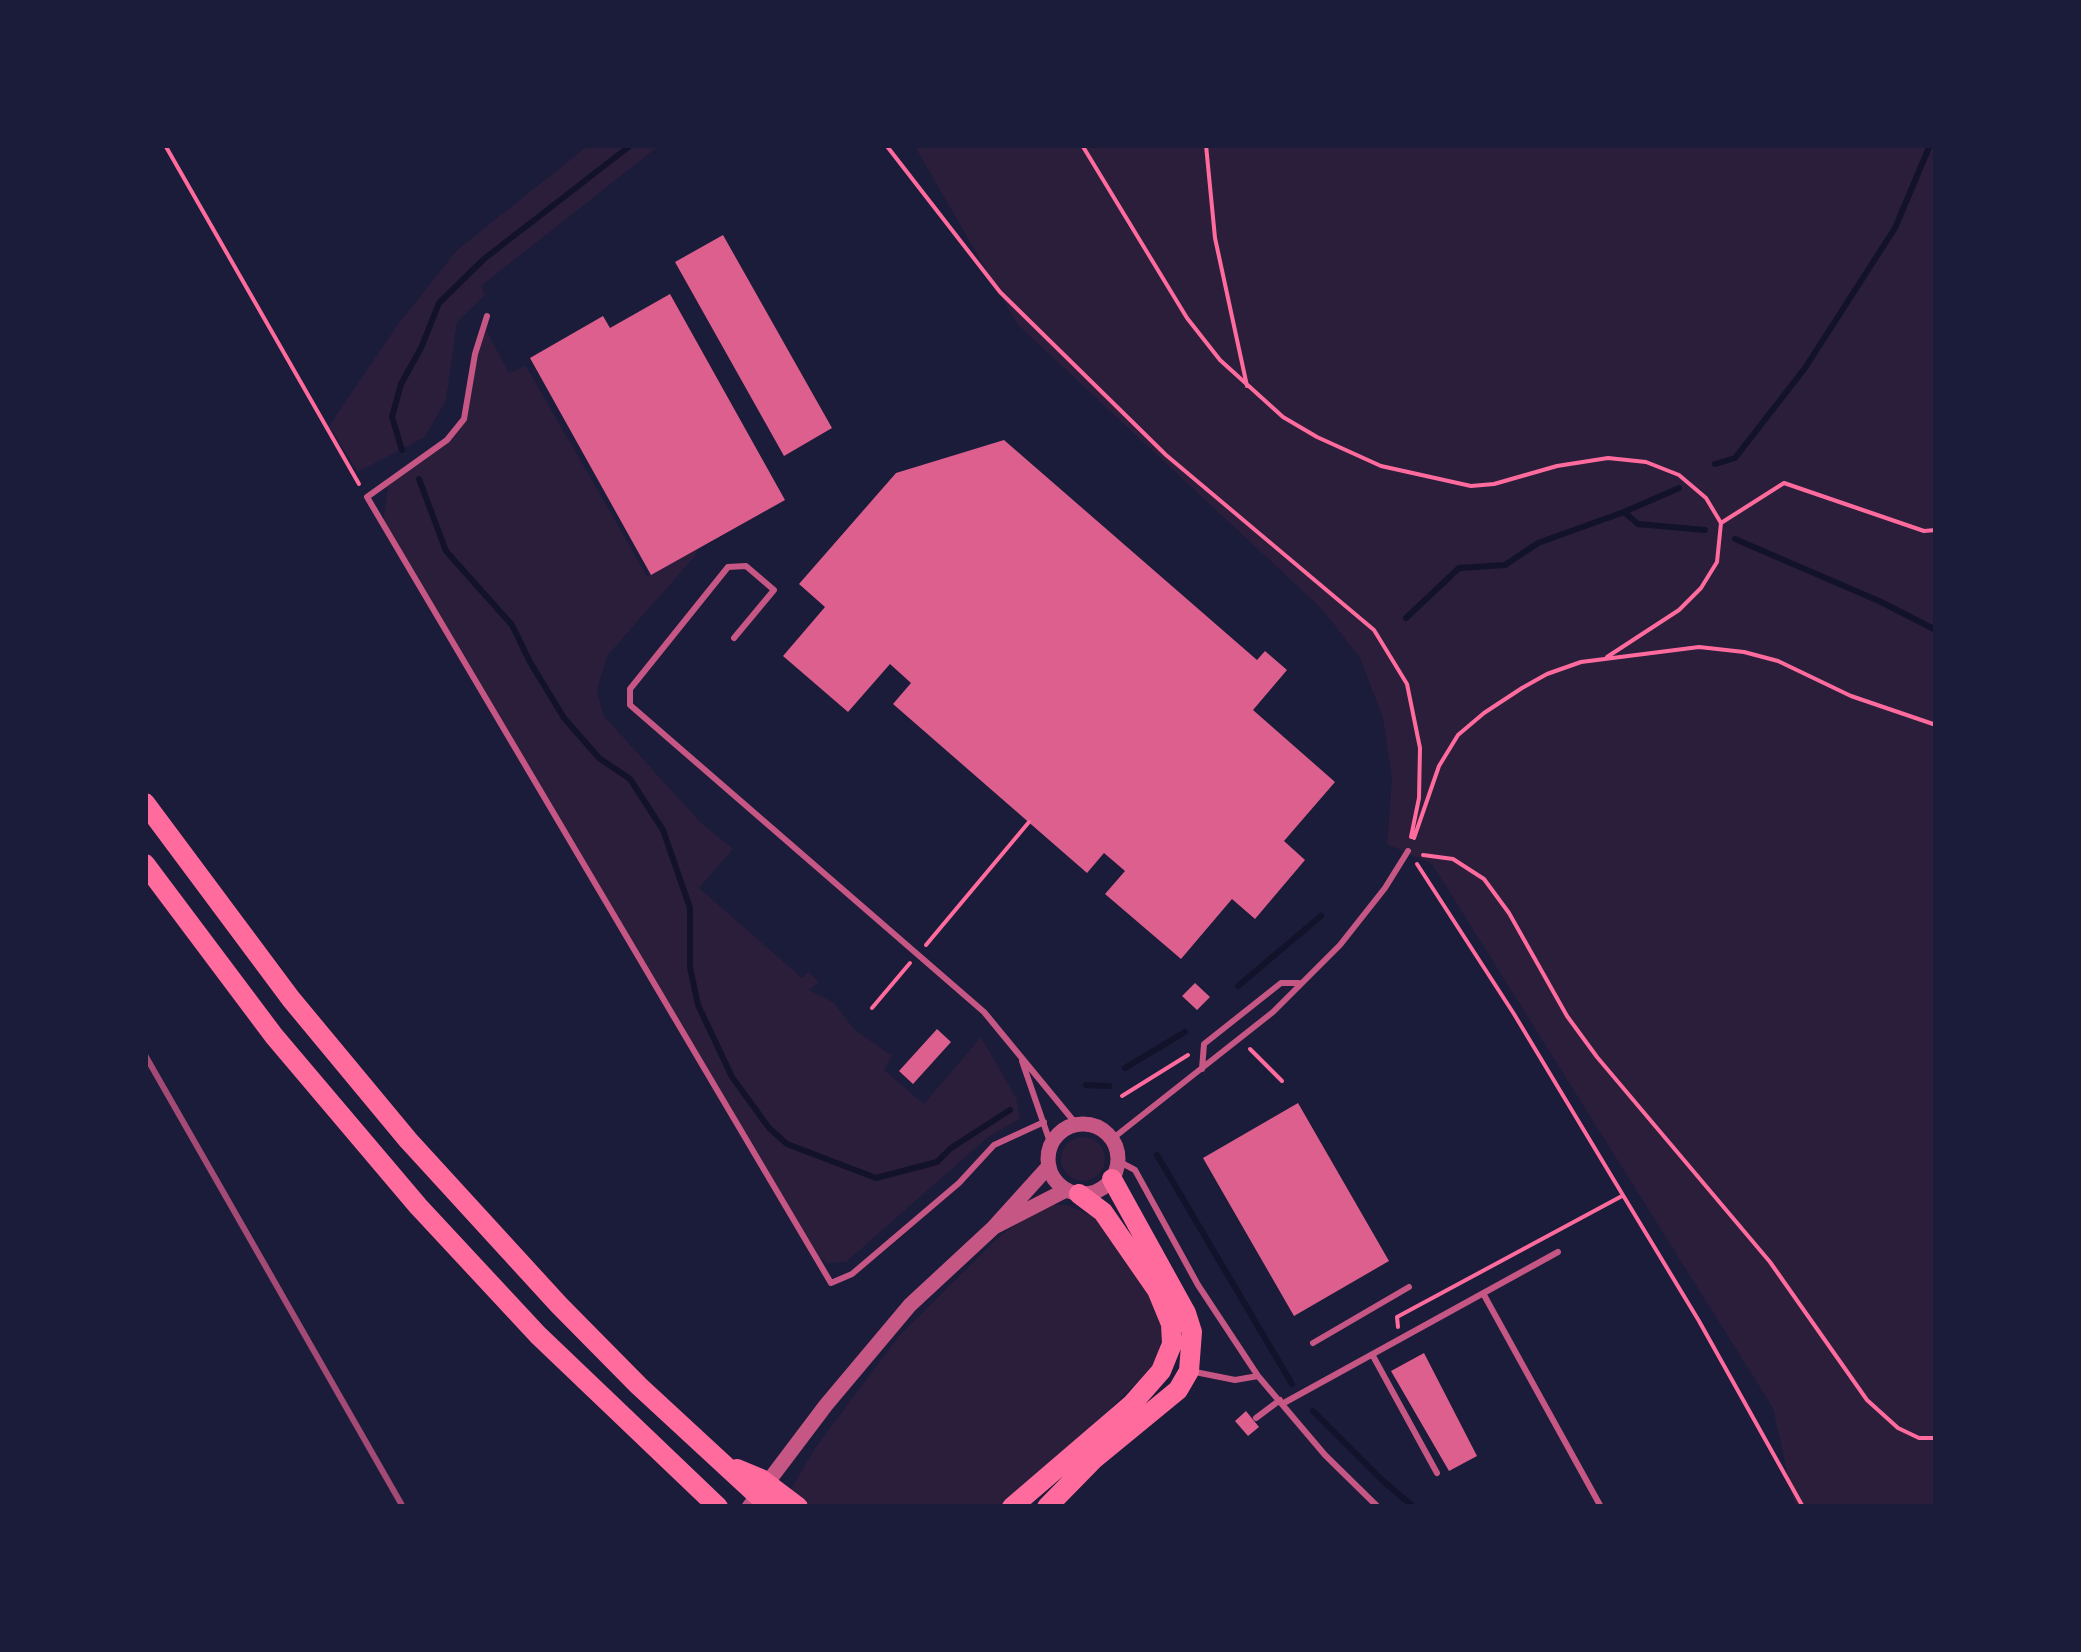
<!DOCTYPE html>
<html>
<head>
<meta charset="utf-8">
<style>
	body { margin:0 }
	#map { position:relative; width:2081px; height:1652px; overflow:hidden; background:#1b1b3a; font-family:Signika,sans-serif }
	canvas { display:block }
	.frame { position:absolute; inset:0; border:148px solid #1b1b3a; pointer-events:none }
</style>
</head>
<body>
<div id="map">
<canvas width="2081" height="1652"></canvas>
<div class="frame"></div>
</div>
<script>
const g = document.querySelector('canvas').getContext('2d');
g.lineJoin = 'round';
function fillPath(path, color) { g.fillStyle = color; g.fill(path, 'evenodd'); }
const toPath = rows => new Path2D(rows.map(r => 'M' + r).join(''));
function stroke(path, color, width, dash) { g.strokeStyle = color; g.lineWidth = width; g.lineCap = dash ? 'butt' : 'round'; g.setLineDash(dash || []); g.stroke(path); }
const green = toPath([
	[589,145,660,145,481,286,485,295,457,322,446,400,425,437,358,472,329,426,396,327,457,250],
	[914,145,1936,145,1936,1507,1795,1507,1773,1408,1432,864,1387,844,1392,779,1383,718,1360,658,1322,609,1018,325],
	[484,326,509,373,526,366,647,576,698,548,695,556,607,656,597,690,603,715,701,823,733,849,699,888,802,978,809,972,819,982,809,990,834,1003,854,1029,892,1056,884,1070,924,1104,981,1037,1016,1098,1020,1119,988,1137,846,1262,827,1263,813,1253,383,524,388,487,404,470,447,440,464,419,475,354],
	'1061 1159a22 22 0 1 1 44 0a22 22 0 1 1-44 0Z',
	[1052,1205,1067,1205,1095,1217,1142,1279,1163,1326,1158,1354,1149,1371,1054,1462,996,1507,813,1507,795,1495,790,1490,816,1447,899,1336,1001,1235,1042,1207]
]);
const stream = toPath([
	[402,450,392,417,401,384,421,348,439,303,484,259,631,145],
	[1715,464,1735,458,1805,368,1895,228,1930,145],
	[419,479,446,551,512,625,530,662,564,718,599,758,630,779,663,830,690,908,690,967,698,1005,732,1077,769,1128,787,1144,876,1178,937,1162,951,1148,1010,1110],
	[1624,512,1679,488],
	[1735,539,1879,601,1936,630],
	[1406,618,1459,568,1505,565,1538,543,1624,512,1638,524,1705,530],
	[1238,986,1321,916],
	[1125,1068,1185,1032],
	[1086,1085,1109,1086],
	[1157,1155,1292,1384],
	[1313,1411,1382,1480,1414,1507]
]);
const building = toPath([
	[723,235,832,428,784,456,675,262],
	[670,294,785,500,651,575,530,358,603,316,610,328],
	[1004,440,1257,660,1265,651,1287,670,1253,710,1335,782,1284,841,1305,860,1255,919,1232,899,1181,959,1105,894,1125,871,1104,853,1087,873,893,704,911,683,890,664,848,712,783,656,825,607,799,584,896,473],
	[1195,983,1210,997,1197,1010,1182,996],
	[937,1029,951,1042,913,1084,899,1071],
	[1298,1103,1389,1261,1294,1316,1203,1158],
	[1424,1353,1477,1456,1449,1471,1391,1371],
	[1246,1411,1259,1427,1248,1436,1235,1421]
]);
const path = toPath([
	[165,145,359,484],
	[886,145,1000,292,1166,455,1374,630,1407,684,1420,748,1419,798,1411,837],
	[1082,145,1187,318,1220,360,1283,417,1317,437,1381,466,1471,486,1494,484,1557,466,1608,458,1646,462,1679,475,1706,498,1721,523,1717,562,1701,588,1679,610,1607,657],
	[1206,145,1215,238,1247,386],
	[1721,523,1784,483,1924,531,1936,530],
	[1414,838,1439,766,1458,735,1484,713,1522,688,1547,674,1581,662,1699,647,1744,652,1778,661,1851,696,1936,725],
	[1423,855,1453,859,1484,879,1509,913,1567,1016,1597,1057,1770,1262,1867,1400,1898,1428,1919,1438,1936,1438],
	[1417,864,1514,1014,1612,1177,1699,1321,1803,1507],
	[926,945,1029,822],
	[872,1008,910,963],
	[1250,1049,1282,1081],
	[1122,1096,1188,1055],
	[1398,1327,1397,1317,1622,1196]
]);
const service = toPath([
	[487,316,475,354,464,419,447,440,367,497,831,1283,852,1274,959,1183,994,1145,1044,1122],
	[734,638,774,590,746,566,728,567,630,689,630,705,984,1012,1077,1125],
	[1022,1061,1051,1145],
	[1202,1069,1204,1044,1281,983,1299,983],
	[1112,1139,1273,1012,1340,945,1385,888,1408,851],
	[1118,1161,1135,1170,1198,1285,1258,1376,1325,1455,1378,1507],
	[1484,1295,1601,1507],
	[1313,1343,1409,1287],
	[1373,1356,1437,1473],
	[1195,1372,1235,1380,1258,1376],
	[1282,1404,1558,1252],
	[1256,1418,1280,1400]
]);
const tertiary = toPath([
	'1048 1159a35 35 0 1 1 70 0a35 35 0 1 1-70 0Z',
	[996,1226,1066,1190],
	[749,1507,826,1405,910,1305,993,1228,1049,1166]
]);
const trunk = toPath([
	[145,803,291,999,408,1140,559,1305,639,1386,770,1507],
	[145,864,274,1036,418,1206,538,1335,718,1507],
	[737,1469,761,1479,798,1507],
	[1012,1507,1132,1404,1161,1371,1172,1344,1171,1324,1157,1290,1103,1212,1079,1194],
	[1047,1507,1094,1459,1178,1390,1189,1371,1192,1332,1186,1313,1112,1179]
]);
const rail = toPath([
	[145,1055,403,1507]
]);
fillPath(green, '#2a1e3b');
stroke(stream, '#12122b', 6);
fillPath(building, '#dd5f8e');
stroke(path, '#ff6b9d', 4);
stroke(service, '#c65784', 6);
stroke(tertiary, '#c65784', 15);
stroke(trunk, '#ff6b9d', 20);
stroke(rail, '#a44b75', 6);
</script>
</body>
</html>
